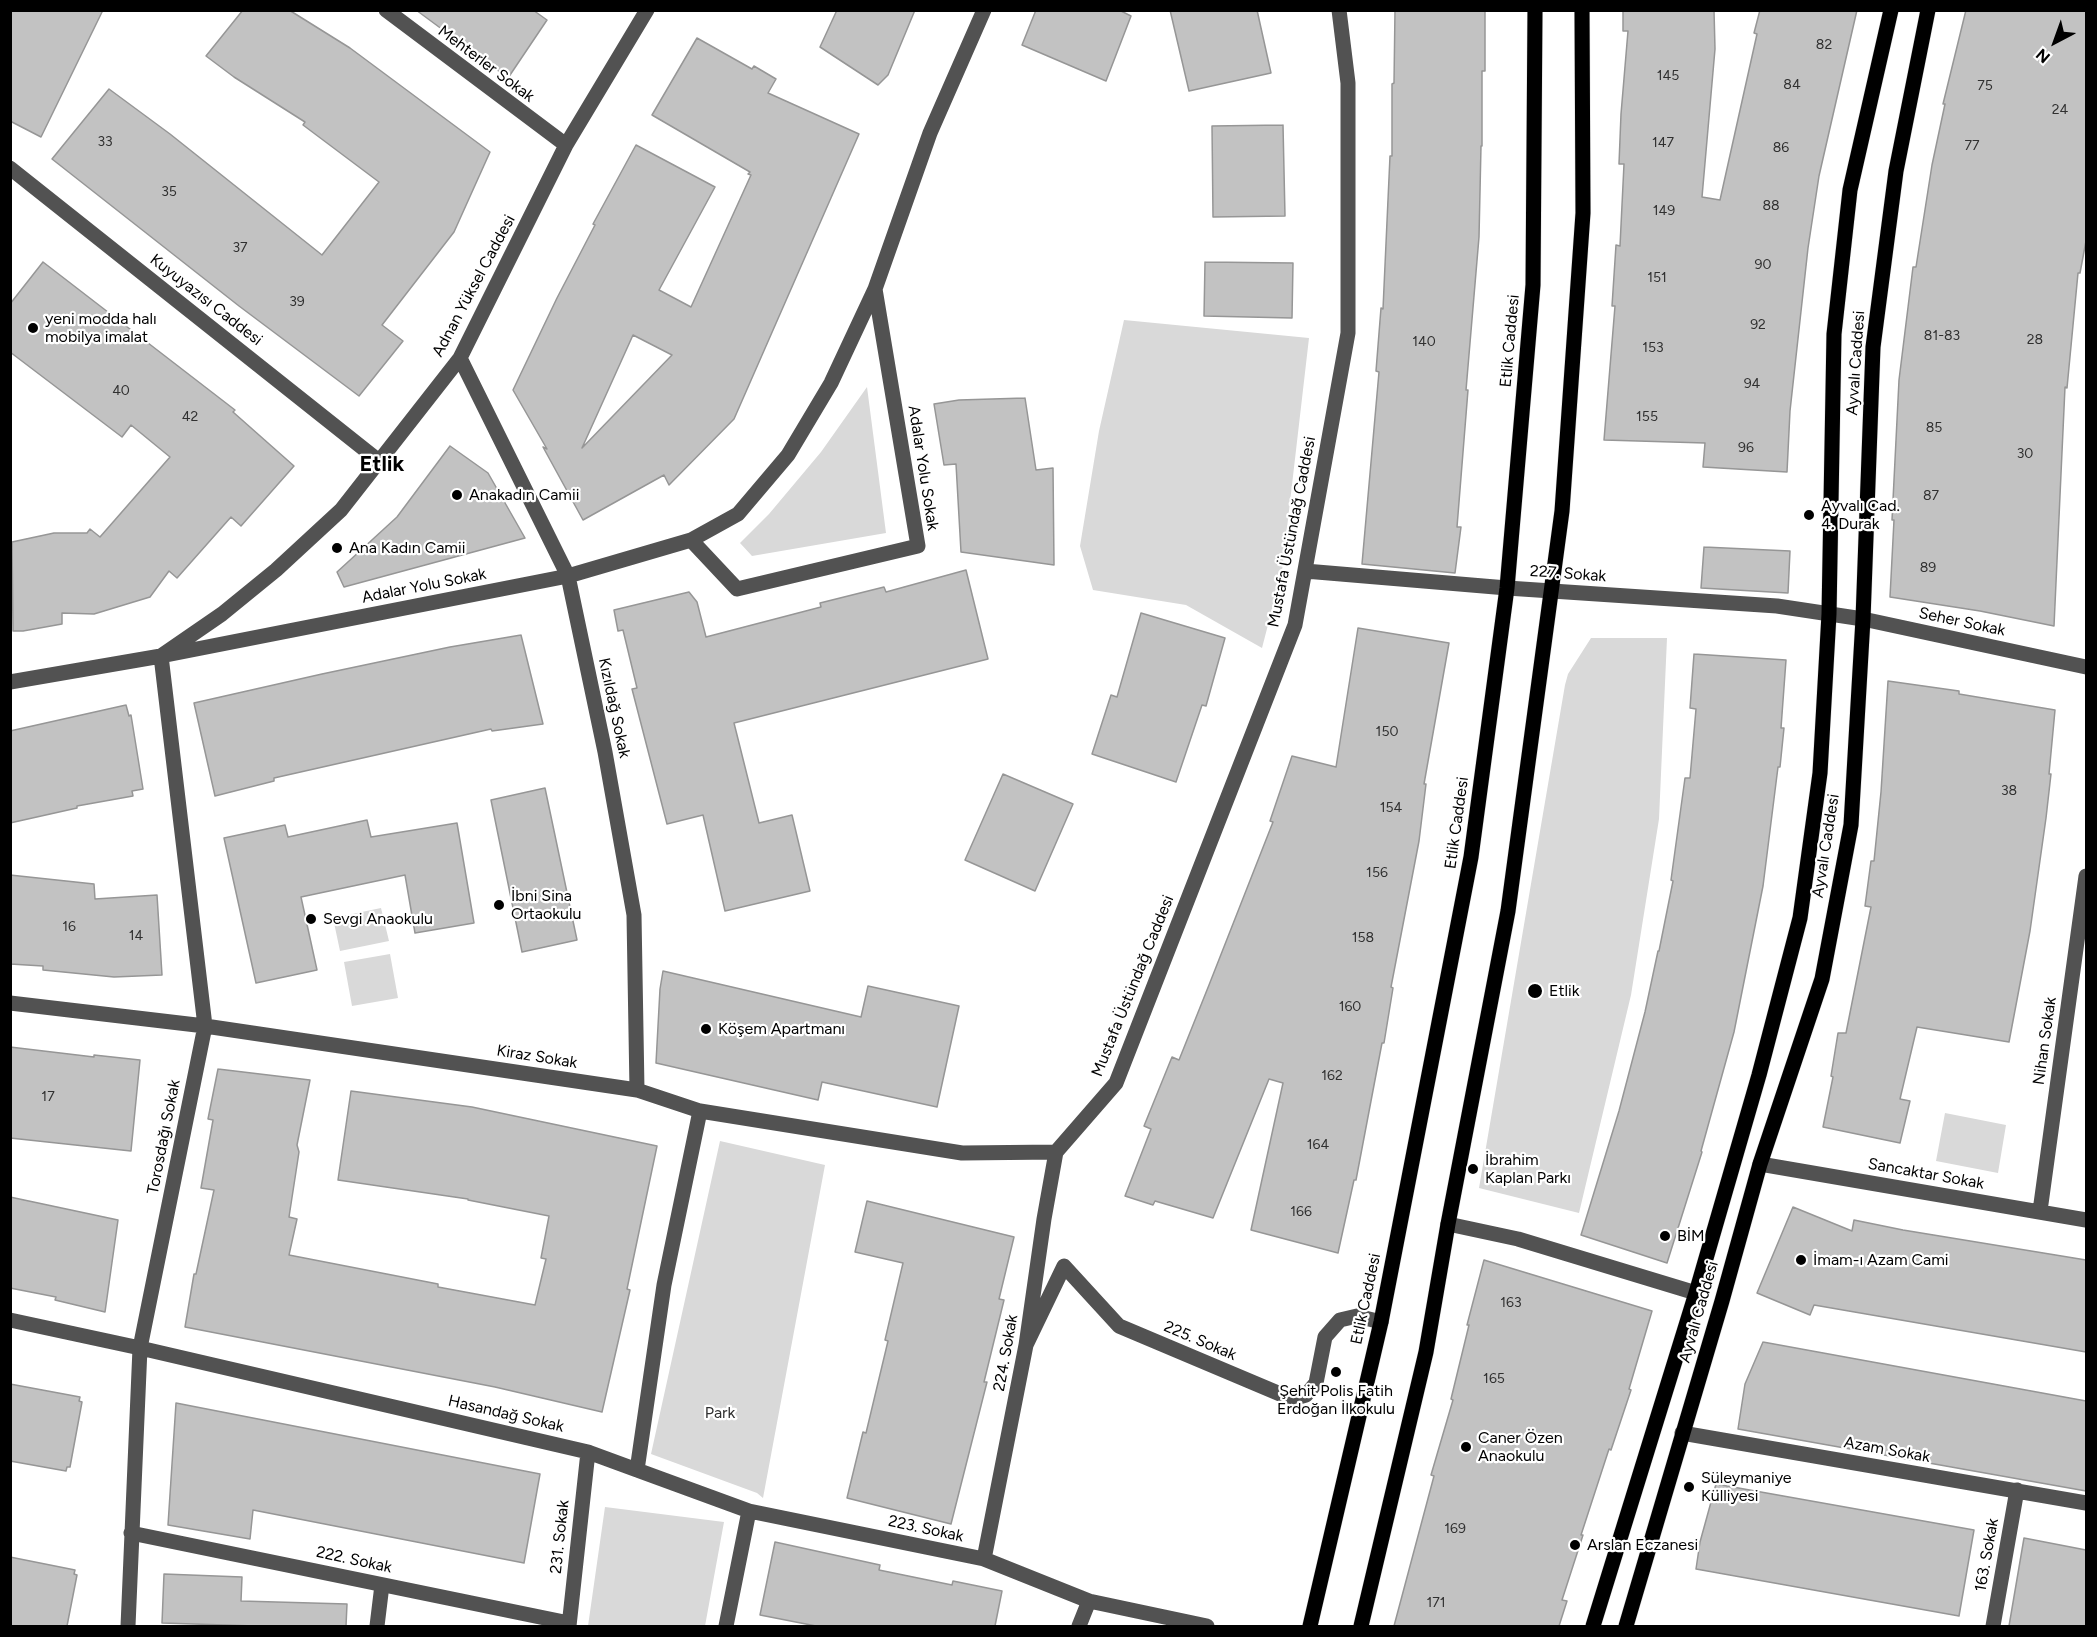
<!DOCTYPE html>
<html>
<head>
<meta charset="utf-8">
<style>
	body { margin:0 }
	#map { position:relative; width:2097px; height:1637px; overflow:hidden; background:#fff; font-family:Figtree,sans-serif }
	canvas { display:block }
	.frame { position:absolute; inset:0; border:12px solid #000; pointer-events:none }
	.north { position:absolute; left:2025px; top:12px; width:60px; height:60px; -webkit-text-stroke:4px #fff; paint-order:stroke; rotate:221deg; font-size:16px; font-weight:700; line-height:24px; text-align:center; color:#000 }
	.north::after { content:''; display:block; margin:auto; width:21px; height:27px; background:#000; clip-path:polygon(50% 0,100% 100%,50% 72%,0 100%) }
</style>
</head>
<body>
<div id="map">
<canvas width="2097" height="1637"></canvas>
<div class="frame"></div>
<div class="north">N</div>
</div>
<script>
const g = document.querySelector('canvas').getContext('2d');
g.lineJoin = 'round';
function fillPath(path, color) { g.fillStyle = color; g.fill(path, 'evenodd'); }
const toPath = rows => new Path2D(rows.map(r => 'M' + r).join(''));
function stroke(path, color, width, dash) { g.strokeStyle = color; g.lineWidth = width; g.lineCap = dash ? 'butt' : 'round'; g.setLineDash(dash || []); g.stroke(path); }
function label(font, color, halo, rows, align = 'center') {
  g.font = font + ' Figtree,sans-serif'; g.lineWidth = 4.5; g.setLineDash([]); g.textBaseline = 'middle'; g.strokeStyle = halo; g.fillStyle = color; for (const [text, x, y, turn = 0] of rows) {
    g.save(); g.translate(x, y); g.rotate((+turn || 0) * Math.PI / 180); g.textAlign = isNaN(turn) ? turn : align; if (halo) g.strokeText(text, 0, 0); g.fillText(text, 0, 0); g.restore();
  }
}
const green = toPath([
	[1124,320,1309,338,1282,571,1262,648,1186,605,1093,590,1080,546,1099,431],
	[867,387,886,533,752,556,740,543,769,514,821,452],
	[1591,638,1667,638,1659,819,1631,995,1579,1213,1479,1188,1565,685,1568,674],
	[381,908,389,941,340,951,333,918],
	[390,954,398,998,352,1006,344,962],
	[1945,1113,2006,1125,1998,1173,1936,1161],
	[720,1141,825,1165,763,1498,757,1493,651,1454],
	[605,1507,724,1522,705,1626,588,1626]
]);
const building = toPath([
	[10,10,103,10,41,137,10,121,10,10],
	[243,10,289,10,350,48,490,152,454,232,382,325,403,341,359,396,239,306,52,159,109,89,170,134,322,255,379,182,303,125,305,122,234,77,206,56,243,10],
	[416,10,533,10,547,20,508,78,416,10],
	[837,10,915,10,888,75,878,85,820,47,837,10],
	[1036,10,1119,10,1131,16,1106,81,1022,45,1036,10],
	[1170,10,1257,10,1271,73,1189,91,1170,10],
	[1395,10,1485,10,1485,71,1482,71,1482,146,1481,146,1479,237,1466,390,1468,390,1457,527,1461,527,1455,573,1362,564,1379,372,1376,371,1381,308,1383,309,1390,156,1392,156,1392,84,1394,83,1395,10],
	[1623,10,1714,10,1715,49,1702,197,1720,200,1757,34,1754,33,1760,10,1857,10,1819,176,1808,248,1790,411,1787,472,1703,467,1705,443,1604,440,1615,306,1612,306,1616,245,1620,246,1624,164,1619,164,1621,114,1628,31,1623,31,1623,10],
	[1966,10,2086,10,2086,241,2080,273,2078,273,2067,388,2065,387,2054,626,1980,611,1890,597,1894,520,1892,520,1899,380,1913,267,1916,267,1932,165,1945,104,1943,104,1966,10],
	[697,38,752,69,754,66,776,79,768,93,859,134,734,419,669,485,664,475,583,520,543,447,547,449,513,390,557,298,595,225,593,224,636,145,715,187,659,290,691,307,751,175,748,174,750,172,652,115,697,38],
	[633,335,672,355,582,448,633,335],
	[1283,125,1285,216,1213,217,1212,126,1283,125],
	[43,262,235,410,233,412,294,466,241,526,231,517,177,578,169,571,150,597,94,614,62,613,62,624,23,631,13,631,12,542,54,533,87,533,90,529,100,537,170,457,131,425,122,437,10,352,10,304,43,262],
	[1205,262,1293,263,1292,318,1204,316,1205,262],
	[1025,398,1036,470,1053,468,1054,565,961,552,956,464,944,465,934,404,959,400,1025,398],
	[450,446,488,473,525,538,344,587,337,572,397,517,450,446],
	[1704,547,1790,551,1788,593,1701,588,1704,547],
	[966,570,988,659,734,723,759,823,792,815,810,891,725,911,703,815,667,824,632,689,637,688,623,630,618,631,614,610,689,592,697,602,706,637,821,607,820,603,884,587,886,592,966,570],
	[1141,613,1225,638,1206,706,1202,705,1176,782,1092,754,1111,695,1117,697,1141,613],
	[1358,628,1449,643,1424,784,1426,784,1419,841,1391,987,1393,988,1384,1043,1382,1043,1356,1180,1354,1180,1338,1253,1251,1230,1283,1083,1269,1079,1213,1218,1155,1201,1153,1205,1125,1196,1151,1129,1144,1126,1172,1057,1179,1060,1209,985,1273,822,1270,821,1292,756,1336,767,1358,628],
	[521,635,543,724,492,731,491,729,274,778,274,781,215,796,194,703,322,674,450,647,521,635],
	[1694,654,1786,660,1781,728,1784,728,1780,767,1778,767,1763,886,1734,1032,1701,1151,1702,1152,1667,1263,1581,1235,1619,1111,1645,1012,1658,951,1659,951,1673,881,1671,880,1685,778,1690,778,1696,709,1690,708,1694,654],
	[1888,681,1959,691,1959,694,2055,710,2049,774,2051,774,2046,818,2030,931,2009,1042,1917,1027,1900,1099,1910,1101,1900,1143,1823,1127,1833,1077,1831,1076,1838,1033,1846,1033,1871,907,1865,906,1871,861,1874,861,1881,792,1888,681],
	[126,705,129,716,131,715,143,789,132,791,133,796,77,806,77,808,10,823,10,731,126,705],
	[1003,774,1073,804,1035,891,965,860,1003,774],
	[545,788,577,940,522,952,491,800,545,788],
	[367,820,371,837,457,823,474,923,415,933,405,875,301,897,317,970,256,983,224,838,285,825,288,837,367,820],
	[10,875,94,884,95,899,157,895,162,975,114,977,43,970,43,966,10,964,10,875],
	[663,971,861,1017,868,986,959,1006,937,1107,822,1082,818,1100,656,1063,660,989,663,971],
	[10,1047,94,1057,94,1055,140,1060,131,1151,10,1138,10,1047],
	[218,1069,310,1080,297,1145,299,1152,289,1217,297,1219,289,1255,438,1284,438,1287,535,1305,546,1259,541,1258,549,1216,468,1200,468,1199,338,1180,351,1091,472,1107,657,1146,627,1289,630,1290,602,1412,495,1387,185,1327,194,1274,196,1274,214,1190,201,1188,213,1120,208,1119,218,1069],
	[10,1197,118,1220,105,1312,55,1300,56,1297,10,1288,10,1197],
	[867,1201,1014,1237,999,1299,1004,1300,984,1382,987,1382,951,1524,847,1498,863,1432,866,1433,888,1341,885,1340,903,1263,855,1252,867,1201],
	[1793,1207,1852,1231,1854,1220,1903,1230,2086,1260,2086,1352,1814,1305,1810,1315,1757,1293,1793,1207],
	[1484,1260,1652,1311,1629,1389,1631,1390,1611,1450,1609,1449,1581,1535,1583,1535,1562,1600,1567,1601,1559,1626,1394,1626,1434,1476,1431,1475,1453,1400,1451,1399,1469,1325,1467,1325,1484,1260],
	[1763,1342,2086,1401,2086,1491,1738,1429,1745,1384,1763,1342],
	[10,1384,80,1397,79,1401,82,1402,70,1467,67,1467,66,1471,10,1461,10,1384],
	[176,1403,540,1474,524,1563,253,1510,250,1539,168,1525,176,1403],
	[1716,1484,1974,1530,1959,1616,1696,1569,1700,1542,1716,1484],
	[2024,1538,2086,1550,2086,1626,2009,1626,2024,1538],
	[775,1542,880,1565,879,1570,952,1585,953,1581,1002,1591,995,1626,816,1626,760,1615,775,1542],
	[10,1557,75,1570,74,1574,77,1575,67,1626,10,1626,10,1557],
	[164,1574,242,1577,241,1601,347,1604,346,1626,256,1626,162,1623,164,1574]
]);
const minor = toPath([
	[386,10,566,145],
	[10,168,379,461],
	[460,358,568,576,605,752,634,915,637,1090],
	[691,540,737,589,918,546,875,289],
	[1305,571,1507,588,1777,606,1863,619,2086,667],
	[10,682,161,656,222,614,276,570,341,510,460,358,566,145,647,10],
	[10,1003,205,1026,637,1090,700,1111,962,1153,1056,1152],
	[1056,1152,1116,1083,1295,625,1348,333,1348,83,1339,10],
	[1760,1164,2086,1220],
	[2040,1211,2086,876],
	[1448,1224,1518,1239,1696,1293],
	[10,1320,140,1348,588,1452,637,1470,664,1285,700,1111],
	[1026,1345,1064,1266,1119,1326,1292,1399,1306,1395,1316,1383,1325,1337,1340,1320,1357,1316,1381,1322],
	[1682,1433,2086,1503],
	[637,1470,749,1511,984,1559,1089,1601,1207,1626],
	[131,1533,569,1623],
	[984,1559,1026,1345,1044,1219,1056,1152],
	[128,1626,140,1348,205,1026,161,656,568,576,691,540,738,514,788,455,831,383,875,289,930,133,984,10],
	[377,1626,382,1585],
	[569,1626,588,1452],
	[726,1626,749,1511],
	[1079,1626,1089,1601],
	[1993,1626,2017,1490]
]);
const major = toPath([
	[1310,1626,1381,1322,1471,857,1507,588,1533,285,1535,10],
	[1361,1626,1426,1352,1448,1224,1508,911,1562,511,1583,213,1582,10],
	[1593,1626,1696,1293,1759,1075,1800,918,1820,773,1829,614,1834,334,1850,190,1891,10],
	[1626,1626,1722,1301,1760,1164,1822,979,1851,825,1863,619,1873,347,1896,171,1928,10]
]);
const markers = [
	[33,328,6,"#000"],
	[457,495,6,"#000"],
	[1809,515,6,"#000"],
	[337,548,6,"#000"],
	[499,905,6,"#000"],
	[311,919,6,"#000"],
	[1535,991,8,"#000"],
	[706,1029,6,"#000"],
	[1473,1169,6,"#000"],
	[1665,1236,6,"#000"],
	[1801,1260,6,"#000"],
	[1336,1372,6,"#000"],
	[1466,1447,6,"#000"],
	[1689,1487,6,"#000"],
	[1575,1545,6,"#000"]
];
const numberNames = [
	["82",1824,45],
	["145",1668,76],
	["84",1792,85],
	["75",1985,86],
	["24",2060,110],
	["33",105,142],
	["147",1663,143],
	["77",1972,146],
	["86",1781,148],
	["35",169,192],
	["88",1771,206],
	["149",1664,211],
	["37",240,248],
	["90",1763,265],
	["151",1657,278],
	["39",297,302],
	["92",1758,325],
	["81-83",1942,336],
	["28",2035,340],
	["140",1424,342],
	["153",1653,348],
	["94",1752,384],
	["40",121,391],
	["42",190,417],
	["155",1647,417],
	["85",1934,428],
	["96",1746,448],
	["30",2025,454],
	["87",1931,496],
	["89",1928,568],
	["150",1387,732],
	["38",2009,791],
	["154",1391,808],
	["156",1377,873],
	["16",69,927],
	["14",136,936],
	["158",1363,938],
	["160",1350,1007],
	["162",1332,1076],
	["17",48,1097],
	["164",1318,1145],
	["166",1301,1212],
	["163",1511,1303],
	["165",1494,1379],
	["169",1455,1529],
	["171",1436,1603]
];
const streetNames = [
	["Mehterler Sokak",486,64,37],
	["Adnan Yüksel Caddesi",474,286,-62],
	["Kuyuyazısı Caddesi",206,300,38],
	["Etlik Caddesi",1510,341,-85],
	["Ayvalı Caddesi",1856,363,-86],
	["Adalar Yolu Sokak",923,468,81],
	["Mustafa Üstündağ Caddesi",1292,532,-79],
	["227. Sokak",1568,574,4],
	["Adalar Yolu Sokak",424,586,-11],
	["Seher Sokak",1962,622,12],
	["Kızıldağ Sokak",614,708,78],
	["Etlik Caddesi",1457,823,-82],
	["Ayvalı Caddesi",1826,846,-81],
	["Mustafa Üstündağ Caddesi",1133,986,-68],
	["Nihan Sokak",2045,1041,-82],
	["Kiraz Sokak",537,1057,9],
	["Torosdağı Sokak",164,1137,-79],
	["Sancaktar Sokak",1926,1174,10],
	["Etlik Caddesi",1366,1299,-78],
	["Ayvalı Caddesi",1699,1312,-74],
	["225. Sokak",1200,1341,23],
	["224. Sokak",1006,1353,-80],
	["Hasandağ Sokak",506,1414,13],
	["Azam Sokak",1887,1450,10],
	["223. Sokak",926,1529,12],
	["231. Sokak",560,1537,-84],
	["163. Sokak",1987,1555,-80],
	["222. Sokak",354,1560,12]
];
const poiNames = [
	["yeni modda halı",45,319],
	["mobilya imalat",45,337],
	["Anakadın Camii",469,495],
	["Ayvalı Cad.",1821,506],
	["4. Durak",1821,524],
	["Ana Kadın Camii",349,548],
	["İbni Sina",511,896],
	["Ortaokulu",511,914],
	["Sevgi Anaokulu",323,919],
	["Etlik",1549,991],
	["Köşem Apartmanı",718,1029],
	["İbrahim",1485,1160],
	["Kaplan Parkı",1485,1178],
	["BİM",1677,1236],
	["İmam-ı Azam Cami",1813,1260],
	["Şehit Polis Fatih",1336,1391,"center"],
	["Erdoğan İlkokulu",1336,1409,"center"],
	["Caner Özen",1478,1438],
	["Anaokulu",1478,1456],
	["Süleymaniye",1701,1478],
	["Külliyesi",1701,1496],
	["Arslan Eczanesi",1587,1545]
];
const parkNames = [
	["Park",720,1413]
];
const districtNames = [
	["Etlik",382,465]
];
fillPath(green, '#d9d9d9');
fillPath(building, '#c2c2c2');
stroke(building, '#969696', 1.5);
stroke(major, '#dbdbdb', 16);
stroke(minor, '#525252', 15);
stroke(major, '#000', 15);
for (const [x, y, r, color] of markers) { const dot = new Path2D(); dot.arc(x, y, r, 0, 2 * Math.PI); g.fillStyle = color; g.fill(dot); stroke(dot, '#fff', 2); }
label('14px', '#303030', null, numberNames);
label('16px', '#000', '#fff', streetNames);
label('16px', '#000', '#fff', poiNames, 'left');
label('16px', '#303030', '#fff', parkNames);
label('bold 22px', '#000', '#fff', districtNames);
</script>
</body>
</html>
